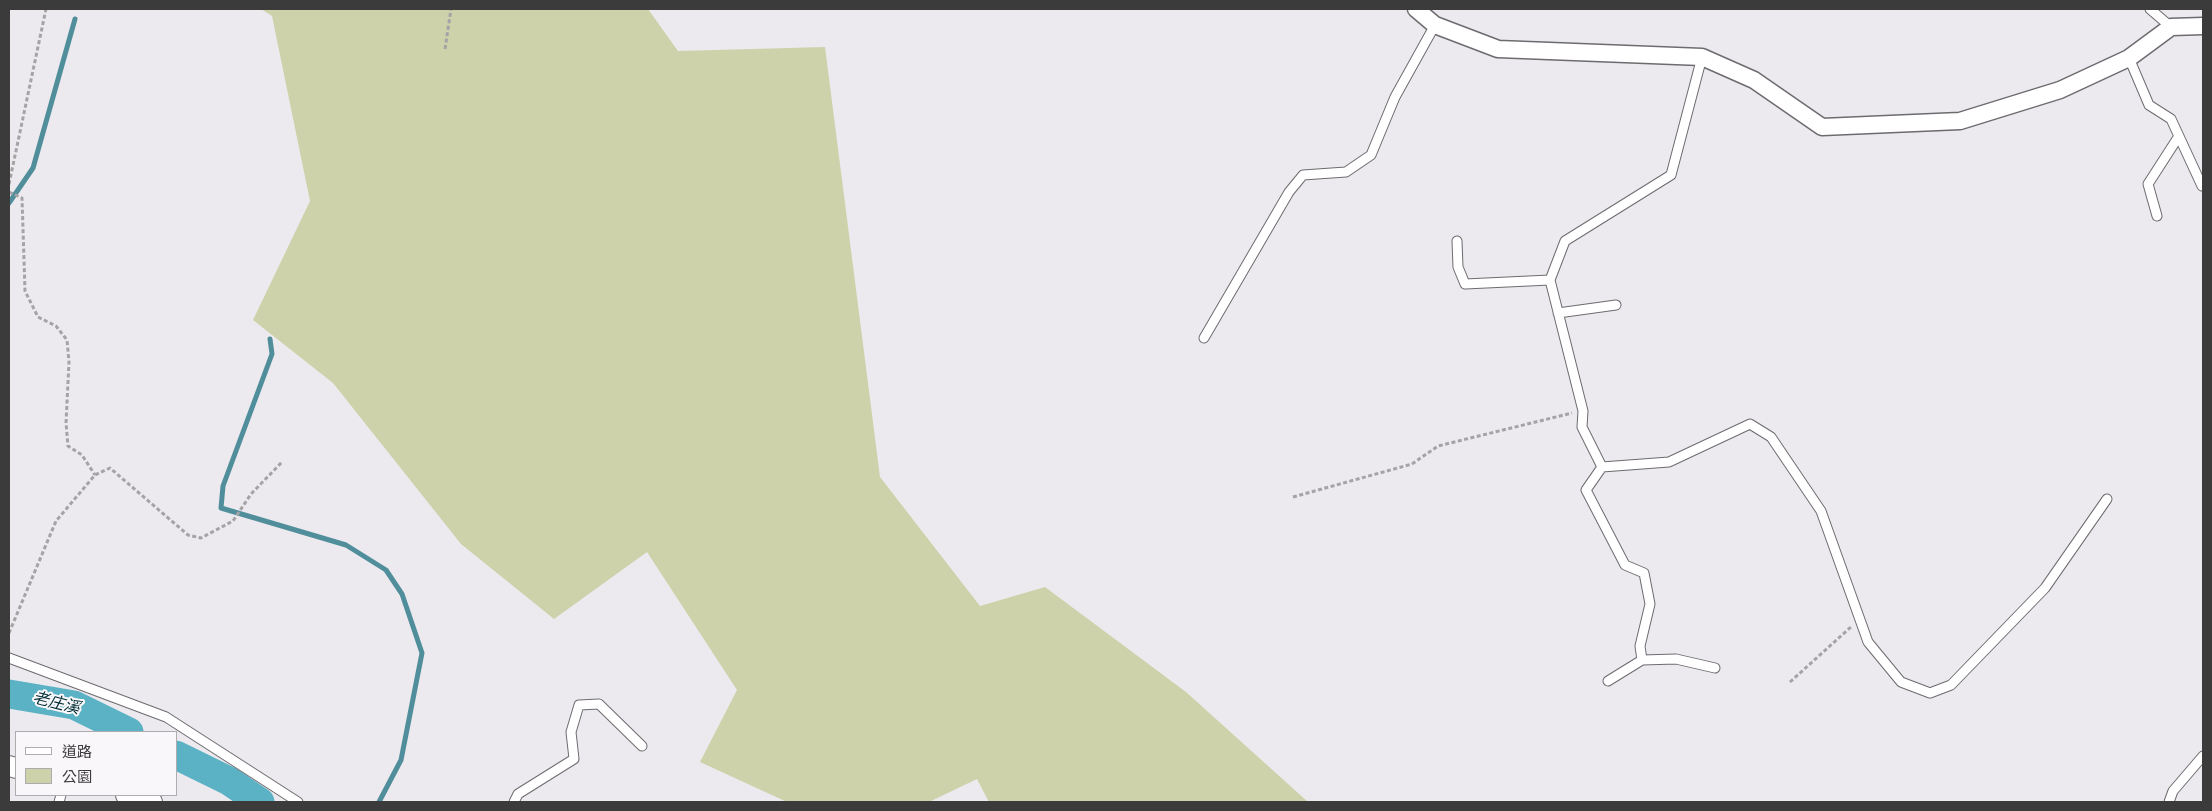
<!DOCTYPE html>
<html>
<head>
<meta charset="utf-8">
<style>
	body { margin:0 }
	#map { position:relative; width:2212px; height:811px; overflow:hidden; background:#eceaee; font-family:Roboto,"Noto Sans TC",sans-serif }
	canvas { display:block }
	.frame { position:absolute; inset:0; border:10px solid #3c3b3c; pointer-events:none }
	.legend { position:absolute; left:15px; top:731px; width:162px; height:65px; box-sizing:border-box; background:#faf7fb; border:1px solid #aeacaf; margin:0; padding:6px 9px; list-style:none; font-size:15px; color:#3c3b3c }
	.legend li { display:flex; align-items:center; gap:10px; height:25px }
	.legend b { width:25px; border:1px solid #aeacaf }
</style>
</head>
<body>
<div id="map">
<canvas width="2212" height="811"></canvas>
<div class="frame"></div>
<ul class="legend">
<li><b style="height:6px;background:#fff"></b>道路</li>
<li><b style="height:14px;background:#ced2aa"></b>公園</li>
</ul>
</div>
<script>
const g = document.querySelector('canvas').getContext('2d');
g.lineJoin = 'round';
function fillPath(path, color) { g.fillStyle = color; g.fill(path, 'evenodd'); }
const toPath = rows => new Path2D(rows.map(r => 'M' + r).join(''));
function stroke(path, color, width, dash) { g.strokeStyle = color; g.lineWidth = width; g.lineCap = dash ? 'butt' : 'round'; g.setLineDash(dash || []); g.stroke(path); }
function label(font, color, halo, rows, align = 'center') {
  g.font = font + ' Roboto,"Noto Sans TC",sans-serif'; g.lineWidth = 4; g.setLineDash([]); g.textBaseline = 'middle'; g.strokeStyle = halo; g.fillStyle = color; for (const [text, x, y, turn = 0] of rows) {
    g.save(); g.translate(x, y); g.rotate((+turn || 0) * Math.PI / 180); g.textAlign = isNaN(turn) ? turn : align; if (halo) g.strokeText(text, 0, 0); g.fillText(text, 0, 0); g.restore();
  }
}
const green = toPath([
	[261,9,648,9,678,51,825,47,880,477,980,606,1045,587,1186,692,1308,802,989,802,977,779,929,802,787,802,700,762,737,690,647,552,554,619,461,544,333,383,253,320,310,201,272,16]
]);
const stream = toPath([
	[9,203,33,168,75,19],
	[270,339,272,354,223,486,221,508,346,545,386,570,402,594,422,653,401,760,379,802]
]);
const river = toPath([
	[9,694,74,705,129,732],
	[176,755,229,781,260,802]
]);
const path = toPath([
	[783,10,783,9],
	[445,49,451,9],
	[9,184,46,9],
	[9,192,22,198,25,291,38,317,56,326,67,340,69,362,66,423,68,446,82,455,95,475],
	[1293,497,1412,464,1438,446,1572,413],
	[9,633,56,521,95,475,110,468,188,535,201,538,233,521,251,494,282,462],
	[1790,682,1852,626]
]);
const service = toPath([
	[2150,9,2171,27],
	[1702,57,1671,175,1565,241,1550,280,1583,411,1582,427,1602,467,1669,462,1750,424,1771,437,1821,511,1868,642,1901,682,1930,693,1951,685,2045,588,2107,499],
	[2129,58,2149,105,2171,119,2202,186],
	[2157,216,2148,184,2179,136],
	[1457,241,1458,267,1465,284,1550,280],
	[1558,313,1616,305],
	[1204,338,1289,192,1303,175,1346,172,1371,155,1395,97,1435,25],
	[1602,467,1586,490,1625,565,1644,573,1650,604,1640,646,1642,660],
	[9,658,166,717,298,802],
	[1608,681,1642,660,1676,659,1715,668],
	[59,802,61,795],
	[514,802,518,794,574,759,571,732,579,705,599,704,642,746],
	[2169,802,2173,791,2203,756]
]);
const minor = toPath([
	[1416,9,1435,25,1498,49,1702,57,1754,80,1822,127,1960,121,2060,90,2129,58,2171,27,2203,26]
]);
const tertiary = toPath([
	[9,766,16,768],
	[126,795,152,802]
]);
const waterNames = [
	["老庄溪",56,704,14]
];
fillPath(green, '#ced2aa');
stroke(stream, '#518e9b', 5);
stroke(river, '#5ab2c4', 29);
stroke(service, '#6d6b6f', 11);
stroke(minor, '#6d6b6f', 19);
stroke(tertiary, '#6d6b6f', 22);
stroke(path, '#a5a3a6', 3, [4, 2.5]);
stroke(service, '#fff', 9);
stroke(minor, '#fff', 16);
stroke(tertiary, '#fff', 20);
label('italic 16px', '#033037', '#faf7fb', waterNames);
</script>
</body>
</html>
